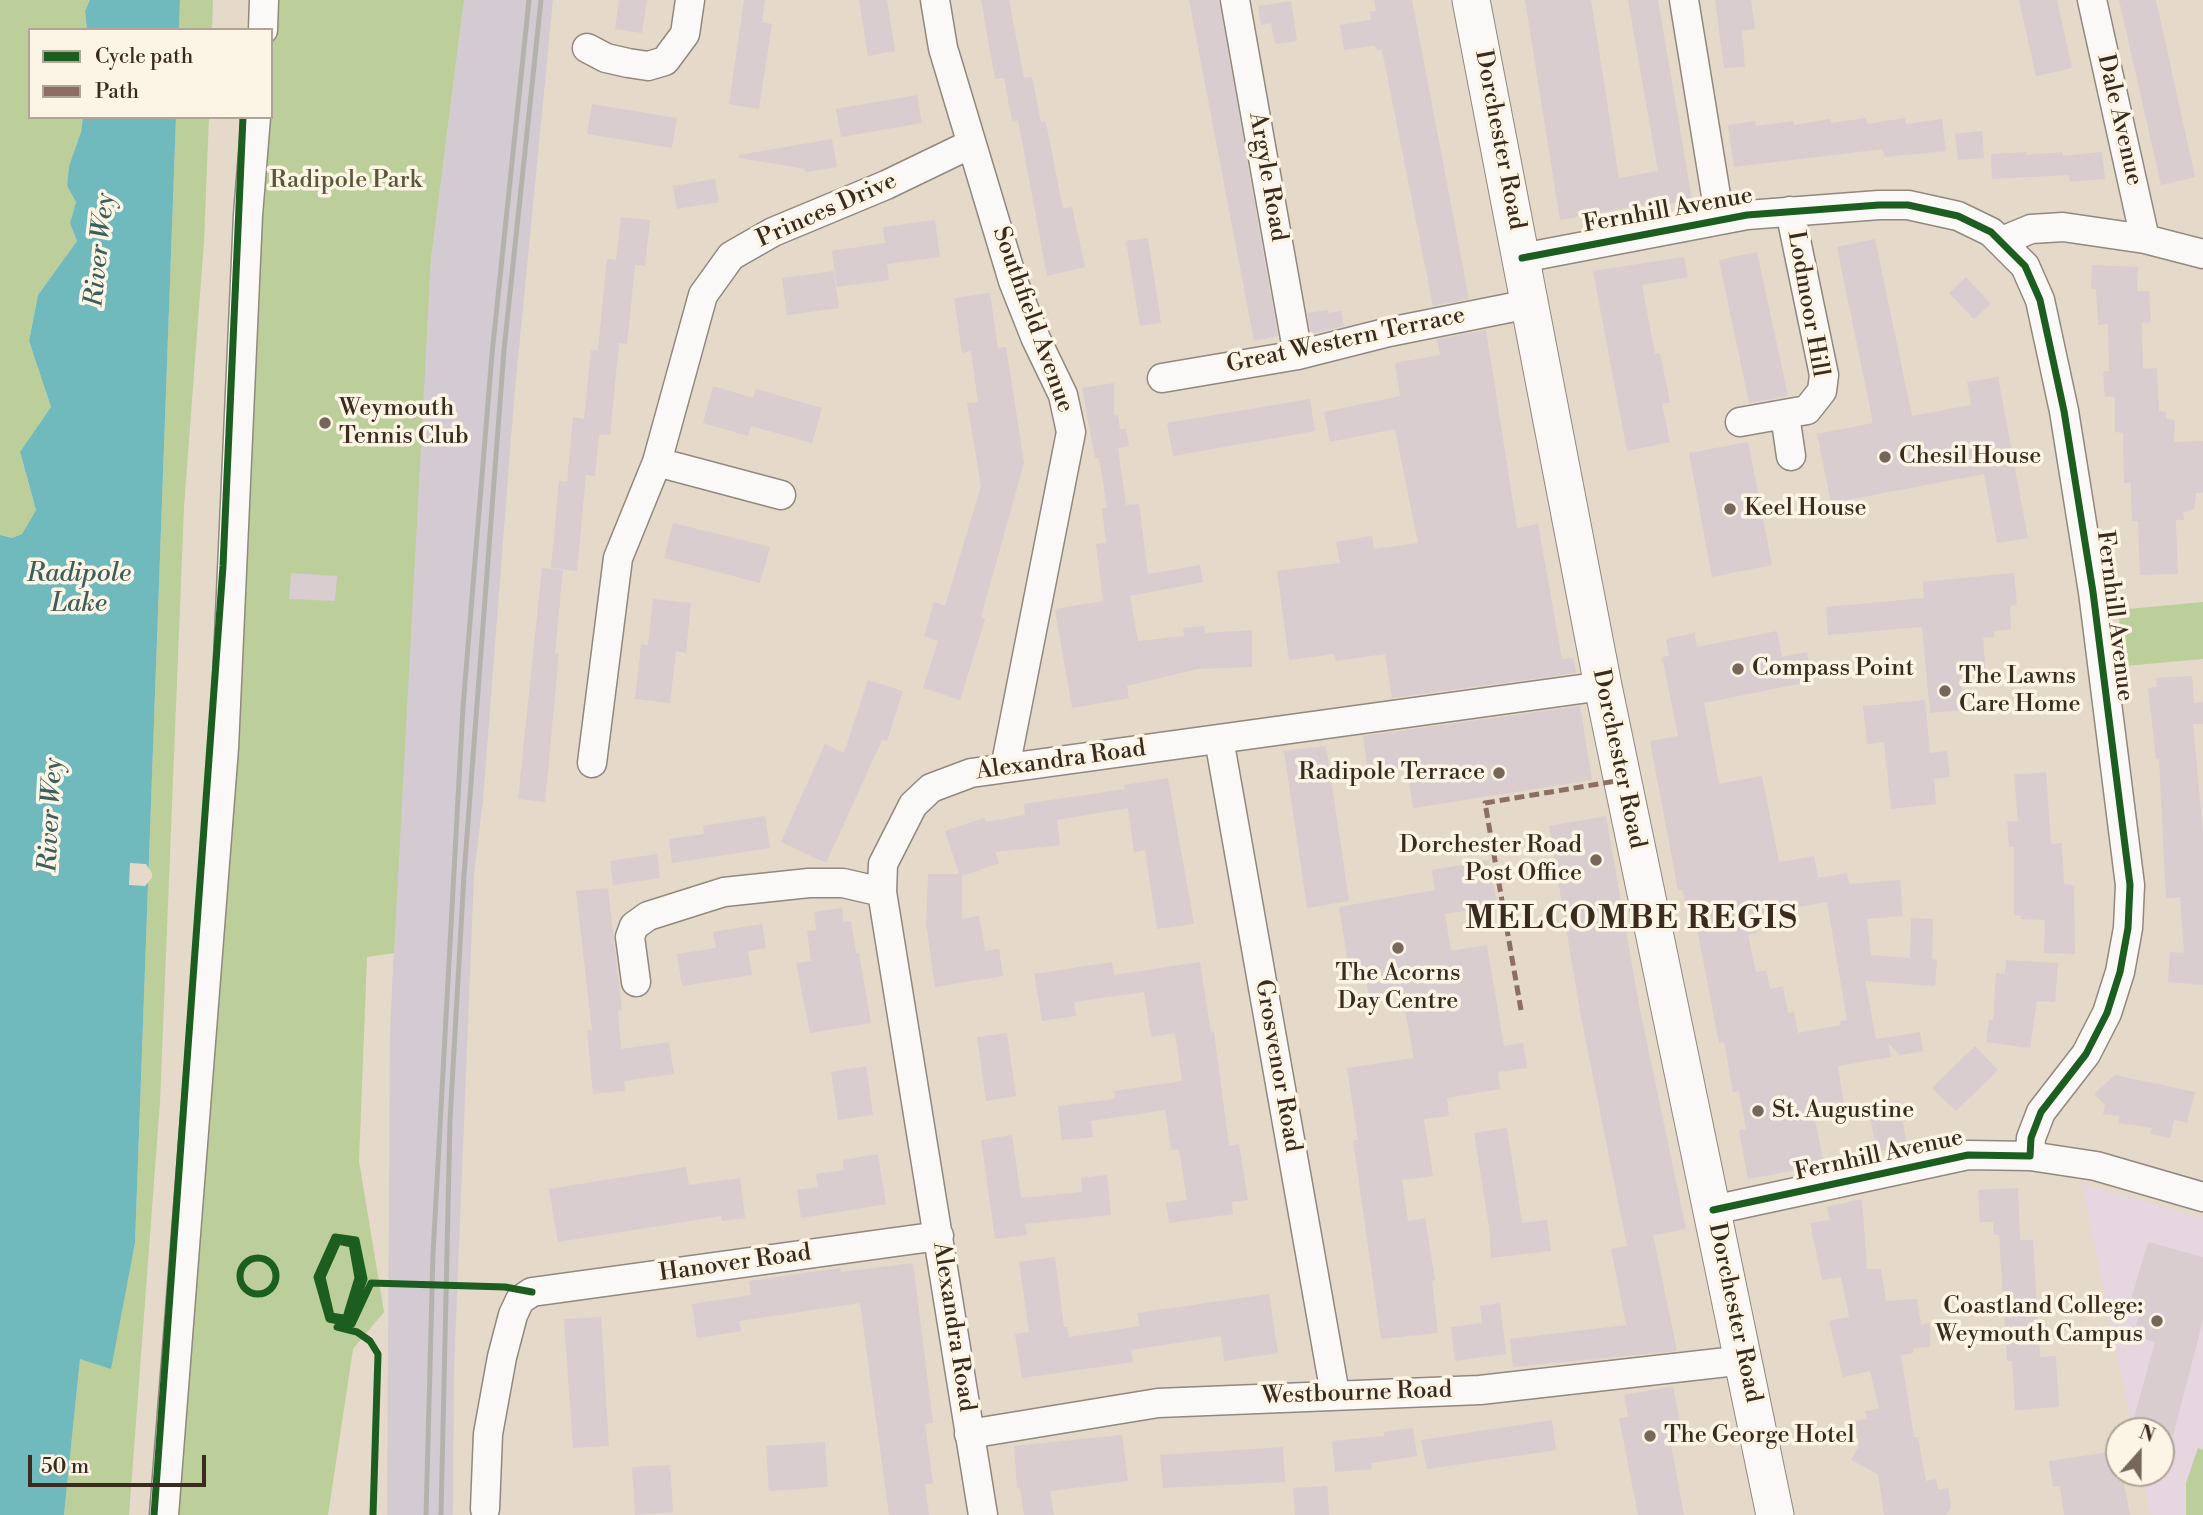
<!DOCTYPE html>
<html>
<head>
<meta charset="utf-8">
<style>
	body { margin:0 }
	#map { position:relative; width:2203px; height:1515px; overflow:hidden; background:#e5d9c9; font-family:"Libre Bodoni",serif }
	canvas { display:block }
	.legend { position:absolute; left:28px; top:28px; width:245px; height:91px; box-sizing:border-box; background:#fcf5e5; border:2px solid #afa495; margin:0; padding:9px 12px; list-style:none; font-size:21px; color:#3b2a1e }
	.legend li { display:flex; align-items:center; gap:14px; height:35px }
	.legend b { width:35px; border:2px solid #afa495 }
	.north { position:absolute; left:2105px; top:1417px; width:70px; height:70px; box-sizing:border-box; background:#fcf5e5; border:2px solid #afa495; border-radius:50%; rotate:21deg; font-size:19px; font-weight:700; line-height:28px; text-align:center; color:#3b2a1e }
	.north::after { content:''; display:block; margin:auto; width:24px; height:32px; background:#76675a; clip-path:polygon(50% 0,100% 100%,50% 72%,0 100%) }
	.scale { position:absolute; left:28px; top:1455px; width:178px; height:32px; box-sizing:border-box; border:4px solid #3b2a1e; border-top:0; padding-left:9px; font-size:21px; line-height:24px; white-space:nowrap; color:#3b2a1e; -webkit-text-stroke:5px #fcf5e5; paint-order:stroke }
</style>
</head>
<body>
<div id="map">
<canvas width="2203" height="1515"></canvas>
<ul class="legend">
<li><b style="height:9px;background:#1b5e20"></b>Cycle path</li>
<li><b style="height:9px;background:#8d6e63"></b>Path</li>
</ul>
<div class="north">N</div>
<div class="scale">50 m</div>
</div>
<script>
const g = document.querySelector('canvas').getContext('2d');
g.lineJoin = 'round';
function fillPath(path, color) { g.fillStyle = color; g.fill(path, 'evenodd'); }
const toPath = rows => new Path2D(rows.map(r => 'M' + r).join(''));
function stroke(path, color, width, dash) { g.strokeStyle = color; g.lineWidth = width; g.lineCap = dash ? 'butt' : 'round'; g.setLineDash(dash || []); g.stroke(path); }
function label(font, color, halo, rows, align = 'center') {
  g.font = font + ' "Libre Bodoni",serif'; g.lineWidth = 7; g.setLineDash([]); g.textBaseline = 'middle'; g.strokeStyle = halo; g.fillStyle = color; for (const [text, x, y, turn = 0] of rows) {
    g.save(); g.translate(x, y); g.rotate((+turn || 0) * Math.PI / 180); g.textAlign = isNaN(turn) ? turn : align; if (halo) g.strokeText(text, 0, 0); g.fillText(text, 0, 0); g.restore();
  }
}
const built = toPath([
	[2082,1184,2203,1218,2203,1515,2151,1515,2142,1473,2161,1473,2161,1431,2133,1431]
]);
const industrial = toPath([
	[464,0,553,0,514,400,483,800,474,875,454,1369,453,1515,387,1515,390,1031,407,670,431,259]
]);
const green = toPath([
	[0,0,90,0,85,11,87,30,30,30,30,117,83,117,81,132,69,166,67,186,76,202,70,223,77,241,38,295,29,341,51,407,20,453,36,510,22,534,12,538,0,535],
	[180,0,213,0,212,30,179,30],
	[264,0,464,0,431,259,394,953,367,957,359,1161,384,1312,353,1349,328,1515,164,1515,256,117,271,117,271,30],
	[176,117,209,117,204,241,184,507,160,1102,129,1515,64,1515,80,1359,110,1368,135,1243],
	[2203,602,2203,659,2125,666,2118,610],
	[2198,1448,2203,1450,2203,1515,2186,1515,2186,1483]
]);
const water = toPath([
	[90,0,180,0,179,30,87,30,85,11],
	[83,117,176,117,135,1243,111,1369,80,1359,64,1515,0,1515,0,535,12,538,22,534,36,510,20,452,51,407,29,341,38,295,77,241,70,223,76,202,67,186,69,166,81,132]
]);
const pier = toPath([
	[130,863,146,864,152,873,152,878,145,886,129,885]
]);
const building = toPath([
	[619,0,647,0,642,33,615,29],
	[744,0,765,0,762,22,772,24,759,109,729,104],
	[859,0,887,0,895,51,868,56],
	[981,0,1009,0,1024,78,1032,77,1041,122,1046,122,1063,209,1072,207,1085,267,1047,276,1018,120,1012,121,1004,78,995,79],
	[1189,0,1219,0,1278,336,1254,341],
	[1374,0,1412,0,1469,299,1433,306,1382,50,1376,50,1375,45,1344,50,1340,25,1371,20,1370,12,1376,11],
	[1525,0,1591,0,1619,178,1658,171,1628,0,1658,0,1692,200,1664,205,1663,201,1560,220],
	[1715,0,1751,0,1755,29,1742,31,1745,67,1724,68],
	[2019,0,2057,0,2072,68,2036,76],
	[2119,0,2156,0,2195,177,2161,185],
	[1291,1,1297,41,1275,44,1271,23,1261,25,1258,6],
	[917,95,922,123,841,137,836,109],
	[592,104,677,118,672,148,587,134],
	[1866,118,1867,124,1905,118,1906,124,1942,119,1946,151,1885,157,1883,149,1734,167,1728,125,1755,121,1756,126,1793,121,1794,125,1830,119,1831,123],
	[1982,131,1984,158,1958,160,1955,134],
	[832,139,837,167,805,172,805,169,739,158,739,155],
	[2026,152,2026,155,2062,152,2063,156,2102,152,2105,179,2070,182,2069,175,1992,179,1991,154],
	[715,179,719,202,677,209,673,186],
	[621,217,650,220,645,266,635,265,627,344,619,343,610,435,599,434,595,476,586,475,577,571,551,568,559,481,567,482,573,417,584,419,591,350,598,350,607,259,616,260],
	[935,220,940,257,887,264,889,280,837,287,832,251,885,243,883,227],
	[1148,238,1161,323,1140,326,1126,241],
	[1875,239,1912,416,1971,405,1967,382,1998,377,2028,538,1997,543,1984,474,1831,503,1817,434,1873,423,1837,247],
	[1757,252,1788,396,1749,403,1719,260],
	[1684,257,1688,277,1642,285,1655,354,1660,353,1670,402,1662,404,1670,442,1627,451,1593,271],
	[2092,265,2138,267,2137,291,2149,291,2151,322,2142,323,2143,369,2157,368,2159,411,2166,412,2166,419,2175,420,2174,442,2203,441,2203,493,2196,493,2194,509,2183,512,2184,520,2176,520,2178,574,2140,575,2138,521,2132,521,2131,483,2124,483,2123,433,2115,432,2115,397,2105,397,2103,371,2109,371,2108,324,2098,325,2096,289,2091,289],
	[834,271,839,308,787,315,782,278],
	[1966,277,1991,304,1974,319,1949,293],
	[990,293,998,348,1006,347,1024,463,981,617,985,619,960,700,923,688,938,641,924,636,934,602,945,606,981,486,967,403,978,402,971,351,962,353,954,298],
	[1328,310,1328,313,1341,311,1344,326,1311,334,1307,313],
	[1486,330,1517,528,1538,524,1562,659,1574,658,1576,673,1392,698,1385,654,1335,661,1334,654,1289,660,1277,571,1340,563,1336,542,1372,536,1374,549,1418,543,1395,429,1330,442,1324,412,1400,396,1395,363,1440,355,1437,339],
	[1114,383,1114,416,1118,415,1120,429,1126,429,1129,446,1118,448,1126,505,1139,504,1148,574,1200,565,1203,582,1130,596,1138,641,1184,636,1183,628,1204,626,1205,633,1252,630,1252,667,1198,669,1127,686,1129,698,1072,708,1055,609,1103,601,1096,544,1106,543,1102,508,1107,508,1099,458,1095,458,1082,388],
	[713,386,753,398,756,389,822,408,812,443,751,426,748,436,703,423],
	[1310,399,1315,431,1173,456,1167,423],
	[1748,442,1772,565,1712,577,1689,453],
	[673,523,770,547,760,583,664,558],
	[542,568,563,570,555,653,559,654,545,802,518,799],
	[291,573,337,576,335,601,289,599],
	[2014,573,2017,605,2010,606,2011,629,1994,631,1994,637,1983,638,1986,680,1962,682,1964,710,1930,713,1922,627,1828,635,1826,607,1924,598,1923,582],
	[653,599,691,603,686,653,676,651,670,703,635,699,641,644,648,645],
	[1777,631,1782,657,1807,652,1813,681,1704,703,1719,784,1762,776,1779,862,1814,856,1818,878,1847,873,1849,884,1900,880,1903,916,1867,919,1871,955,1910,958,1911,918,1933,919,1932,959,1937,960,1935,986,1865,981,1876,1039,1920,1032,1923,1051,1900,1055,1888,1043,1891,1057,1838,1066,1845,1110,1814,1115,1824,1165,1748,1179,1739,1130,1746,1129,1739,1091,1733,1092,1724,1042,1719,1043,1697,928,1690,929,1683,890,1678,890,1650,741,1678,736,1662,657,1669,656,1666,639,1694,633,1697,647],
	[1827,902,1847,1020,1840,1021,1841,1025,1798,1033,1794,1012,1788,1013,1783,986,1770,989,1766,970,1756,972,1748,935,1757,933,1754,918,1757,914],
	[2192,676,2194,703,2203,702,2203,724,2193,724,2203,833,2203,985,2168,982,2170,952,2184,953,2180,897,2166,898,2159,759,2156,759,2148,688,2157,687,2156,678],
	[868,680,903,691,887,741,882,740,826,863,781,842,825,744,844,753],
	[1925,700,1930,753,1947,751,1950,777,1934,779,1936,804,1891,809,1884,742,1867,744,1863,706],
	[1580,706,1592,780,1413,808,1407,767,1368,773,1363,736],
	[1326,746,1349,901,1307,908,1284,751],
	[2046,772,2051,844,2062,843,2064,884,2074,885,2075,954,2044,953,2045,920,2021,919,2021,916,2014,915,2014,847,2009,847,2007,822,2018,821,2014,775],
	[1168,778,1194,924,1157,929,1145,850,1134,852,1128,808,1057,820,1060,845,995,852,999,863,962,876,962,919,979,916,985,951,999,949,1003,976,935,987,926,924,928,874,959,874,945,831,984,818,986,822,1025,815,1024,804,1125,789,1124,785],
	[765,816,770,848,672,863,669,839,704,834,703,826],
	[1606,816,1639,1005,1686,1229,1653,1235,1677,1351,1513,1367,1510,1339,1626,1325,1611,1249,1627,1246,1581,1017,1549,826],
	[657,854,660,878,613,885,610,861],
	[1489,860,1497,905,1445,914,1451,951,1487,945,1504,1046,1523,1043,1527,1068,1498,1072,1500,1089,1447,1098,1449,1116,1424,1119,1433,1176,1402,1180,1408,1221,1425,1218,1435,1280,1432,1281,1438,1333,1381,1339,1353,1140,1358,1140,1347,1068,1414,1058,1402,994,1369,999,1365,974,1350,976,1339,907,1435,890,1432,870],
	[608,888,622,1010,618,1011,621,1049,669,1042,674,1074,624,1081,625,1091,593,1094,587,1030,592,1030,576,891],
	[842,908,843,922,851,921,856,953,859,953,871,1023,810,1033,796,963,811,961,807,931,816,930,814,912],
	[762,924,766,948,748,951,752,975,682,986,677,954,716,948,713,932],
	[2006,960,2058,963,2055,1002,2037,1001,2030,1048,1986,1042,1989,1020,1993,1020,1996,973,2005,974],
	[1112,962,1114,975,1200,962,1211,1033,1214,1032,1229,1146,1239,1144,1248,1200,1232,1202,1233,1214,1169,1223,1166,1203,1187,1200,1179,1149,1171,1150,1165,1110,1091,1121,1093,1137,1062,1140,1058,1106,1115,1099,1114,1091,1182,1081,1175,1033,1151,1037,1144,992,1074,1002,1076,1016,1042,1021,1034,974],
	[1007,1033,1016,1096,986,1101,977,1037],
	[1975,1046,1998,1070,1956,1111,1932,1088],
	[866,1066,873,1115,838,1120,831,1072],
	[2115,1075,2195,1092,2187,1123,2174,1120,2170,1138,2150,1134,2152,1128,2118,1123,2120,1116,2103,1114,2105,1105,2094,1094],
	[1899,1100,1907,1145,1877,1152,1868,1106],
	[1507,1128,1522,1223,1547,1220,1551,1251,1491,1258,1489,1227,1474,1133],
	[1012,1135,1021,1198,1082,1192,1081,1178,1107,1175,1111,1215,1025,1224,1027,1235,995,1239,981,1140],
	[878,1154,886,1204,801,1218,797,1190,818,1187,816,1174,844,1170,843,1160],
	[686,1167,689,1185,740,1178,745,1218,722,1221,721,1216,558,1242,549,1189],
	[2018,1188,2020,1240,2033,1240,2040,1357,2056,1356,2059,1407,2015,1410,2012,1361,2007,1361,1999,1235,1994,1235,1993,1222,1980,1222,1978,1190],
	[1862,1199,1867,1269,1881,1269,1886,1301,1917,1299,1921,1325,1930,1323,1930,1347,1914,1348,1913,1353,1901,1355,1914,1437,1918,1437,1926,1481,1936,1479,1938,1490,1948,1488,1951,1507,1946,1515,1884,1515,1878,1474,1851,1460,1859,1446,1855,1421,1867,1419,1865,1411,1879,1409,1870,1371,1843,1377,1829,1321,1849,1317,1841,1277,1822,1280,1810,1223,1830,1220,1827,1207],
	[2148,1242,2203,1257,2203,1320,2173,1436,2132,1425,2155,1342,2133,1336,2143,1302,2131,1299],
	[1055,1257,1064,1327,1067,1327,1069,1337,1140,1326,1137,1313,1269,1294,1278,1353,1224,1361,1221,1336,1131,1350,1133,1362,1022,1378,1015,1334,1029,1332,1019,1262],
	[913,1263,933,1423,925,1424,933,1484,925,1484,929,1515,889,1515,860,1303,739,1321,741,1331,697,1338,692,1304,751,1295,749,1281,840,1268,841,1272],
	[1500,1303,1506,1354,1455,1361,1451,1327,1482,1323,1480,1306],
	[601,1317,609,1446,573,1448,564,1319],
	[1673,1386,1684,1443,1671,1445,1684,1515,1638,1515,1619,1418,1628,1417,1624,1395],
	[1552,1420,1556,1450,1427,1469,1421,1440],
	[1413,1428,1417,1456,1371,1463,1372,1469,1335,1472,1332,1441,1384,1436,1384,1432],
	[1122,1435,1128,1481,1050,1491,1054,1515,1024,1515,1020,1488,1017,1488,1014,1446],
	[825,1442,828,1487,769,1491,766,1446],
	[1283,1447,1285,1482,1163,1488,1160,1455],
	[2117,1451,2119,1473,2122,1473,2130,1515,2064,1515,2060,1486,2053,1487,2049,1461],
	[670,1465,673,1512,635,1515,632,1467],
	[1327,1486,1329,1515,1295,1515,1293,1488]
]);
const minor = toPath([
	[935,0,943,48,1013,281,1036,339,1063,395,1071,432,1005,768],
	[1235,0,1298,355],
	[1684,0,1720,220],
	[2092,0,2145,239],
	[263,30,264,0],
	[587,48,606,58,628,63,648,66,665,61,685,34,690,0],
	[2002,241,2031,229,2063,227,2145,239,2203,254],
	[1522,258,1747,215,1879,205,1908,205,1958,216,1991,232,2025,266,2040,300,2064,411,2093,592,2130,885,2128,928,2120,972,2107,1013,2086,1054,2041,1112,2031,1138,2030,1156,1968,1155,1713,1210],
	[1162,378,1298,355,1389,332,1529,304],
	[1785,415,1791,456],
	[1740,422,1807,410,1822,391,1824,375,1790,211],
	[657,462,781,495],
	[1219,739,1335,1394],
	[592,763,618,558,657,462,703,295,731,256,773,232,886,185,971,144],
	[636,982,630,937,634,926,648,916,724,892,809,883,843,883,882,892],
	[2030,1156,2096,1166,2203,1197],
	[969,1434,1158,1403,1480,1390,1745,1360],
	[485,1509,488,1434,502,1357,513,1315,520,1300,532,1292,939,1236],
	[164,1515,224,748,248,215,256,117],
	[983,1515,882,892,883,864,913,805,931,788,971,773,1603,686]
]);
const major = toPath([
	[1471,0,1603,686,1775,1515]
]);
const rail = toPath([
	[426,1515,433,1254,463,707,492,354,529,0],
	[441,1515,450,1120,464,875,504,350,541,0]
]);
const quiet = toPath([
	[1521,1010,1485,803,1622,780]
]);
const cycleway = toPath([
	[1522,258,1747,215,1879,205,1908,205,1958,216,1991,232,2025,266,2040,300,2064,411,2093,592,2130,885,2128,928,2120,972,2107,1013,2086,1054,2041,1112,2031,1138,2030,1156,1968,1155,1713,1210],
	'240 1276a18 18 0 1 1 36 0a18 18 0 1 1-36 0Z',
	[337,1327,357,1332,370,1341,378,1354,373,1515],
	[343,1328,348,1311,358,1278,352,1244,338,1241,322,1277,331,1316,350,1319,364,1279,356,1240,335,1237,317,1277,329,1319,352,1324,371,1283,505,1287,532,1292],
	[154,1515,223,566,243,117]
]);
const markers = [
	[325,423,7,"#76675a"],
	[1885,457,7,"#76675a"],
	[1730,509,7,"#76675a"],
	[1738,669,7,"#76675a"],
	[1945,691,7,"#76675a"],
	[1499,773,7,"#76675a"],
	[1596,860,7,"#76675a"],
	[1398,948,7,"#76675a"],
	[1758,1111,7,"#76675a"],
	[2157,1321,7,"#76675a"],
	[1650,1436,7,"#76675a"]
];
const streetNames = [
	["Dale Avenue",2119,120,77],
	["Dorchester Road",1499,140,79],
	["Argyle Road",1267,177,80],
	["Princes Drive",827,211,-24],
	["Fernhill Avenue",1668,211,-10],
	["Lodmoor Hill",1807,304,80],
	["Southfield Avenue",1032,320,70],
	["Great Western Terrace",1346,341,-12],
	["Fernhill Avenue",2114,616,83],
	["Dorchester Road",1618,759,78],
	["Alexandra Road",1061,761,-8],
	["Grosvenor Road",1277,1066,80],
	["Fernhill Avenue",1879,1156,-12],
	["Hanover Road",735,1264,-8],
	["Dorchester Road",1734,1313,78],
	["Alexandra Road",953,1327,81],
	["Westbourne Road",1357,1394,-2]
];
const parkNames = [
	["Radipole Park",346,181]
];
const poiNames = [
	["Weymouth",339,409],
	["Tennis Club",339,437],
	["Chesil House",1899,457],
	["Keel House",1744,509],
	["Compass Point",1752,669],
	["The Lawns",1959,677],
	["Care Home",1959,705],
	["Radipole Terrace",1485,773,"right"],
	["Dorchester Road",1582,846,"right"],
	["Post Office",1582,874,"right"],
	["The Acorns",1398,974,"center"],
	["Day Centre",1398,1002,"center"],
	["St. Augustine",1772,1111],
	["Coastland College:",2143,1307,"right"],
	["Weymouth Campus",2143,1335,"right"],
	["The George Hotel",1664,1436]
];
const waterNames = [
	["River Wey",101,250,-84],
	["Radipole",79,575],
	["Lake",79,605],
	["River Wey",52,815,-87]
];
const districtNames = [
	["MELCOMBE REGIS",1632,920]
];
fillPath(built, '#e5d6df');
fillPath(industrial, '#d4cbd2');
fillPath(green, '#bcce9a');
fillPath(water, '#70babe');
fillPath(pier, '#e5d9c9');
fillPath(building, '#d9cdd0');
stroke(minor, '#91887e', 31);
stroke(major, '#91887e', 39);
stroke(minor, '#fbf9f7', 28);
stroke(major, '#fbf9f7', 37);
stroke(rail, '#b5b2ae', 5);
stroke(quiet, '#8d6e63', 5, [10, 5]);
stroke(cycleway, '#1b5e20', 7);
for (const [x, y, r, color] of markers) { const dot = new Path2D(); dot.arc(x, y, r, 0, 2 * Math.PI); g.fillStyle = color; g.fill(dot); stroke(dot, '#fcf5e5', 2.5); }
label('24px', '#3b2a1e', '#fcf5e5', streetNames);
label('24px', '#585838', '#fcf5e5', parkNames);
label('24px', '#3b2a1e', '#fcf5e5', poiNames, 'left');
label('italic 26px', '#3c5e5c', '#fcf5e5', waterNames);
g.letterSpacing = '2px';
label('bold 32px', '#3b2a1e', '#fcf5e5', districtNames);
g.letterSpacing = '0px';
</script>
</body>
</html>
